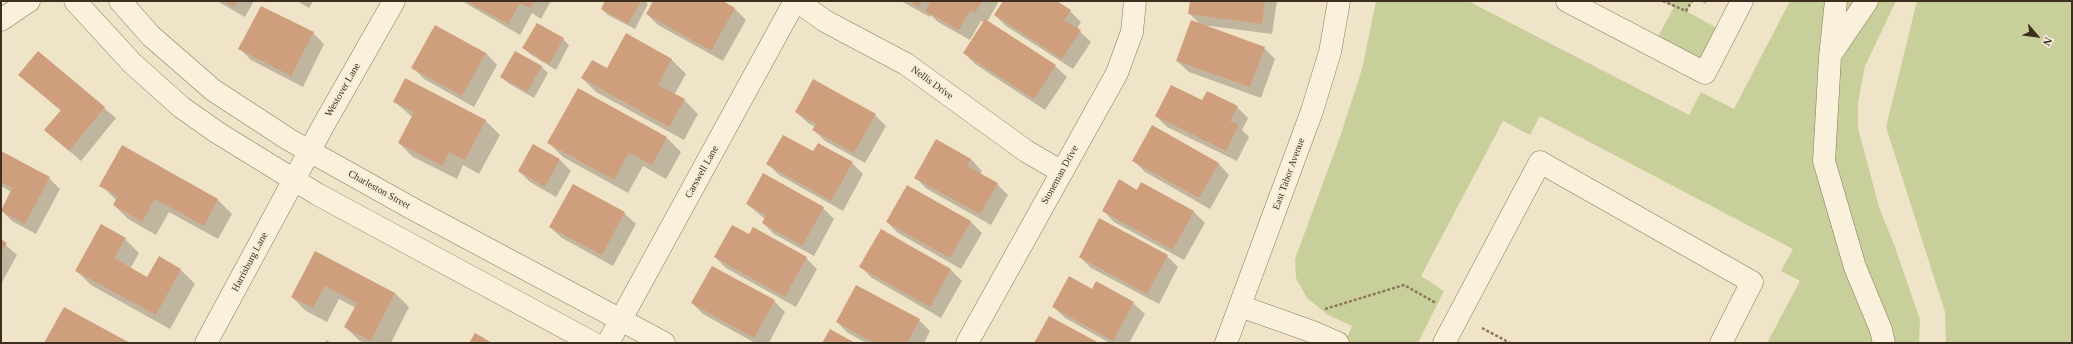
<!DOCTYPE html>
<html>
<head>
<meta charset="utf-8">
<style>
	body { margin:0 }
	#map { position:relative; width:2073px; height:344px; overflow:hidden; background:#f0e4c8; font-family:"Times New Roman",serif }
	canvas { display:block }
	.frame { position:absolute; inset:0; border:2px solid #3d2e20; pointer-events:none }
	.north { position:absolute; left:2017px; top:16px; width:40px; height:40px; -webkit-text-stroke:3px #f7eed8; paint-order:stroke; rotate:118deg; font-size:11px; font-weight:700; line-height:16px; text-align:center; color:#3d2e20 }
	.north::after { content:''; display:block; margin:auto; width:14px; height:18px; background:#3d2e20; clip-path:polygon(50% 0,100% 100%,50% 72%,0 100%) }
</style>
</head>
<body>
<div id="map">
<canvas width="2073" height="344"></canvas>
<div class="frame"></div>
<div class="north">N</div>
</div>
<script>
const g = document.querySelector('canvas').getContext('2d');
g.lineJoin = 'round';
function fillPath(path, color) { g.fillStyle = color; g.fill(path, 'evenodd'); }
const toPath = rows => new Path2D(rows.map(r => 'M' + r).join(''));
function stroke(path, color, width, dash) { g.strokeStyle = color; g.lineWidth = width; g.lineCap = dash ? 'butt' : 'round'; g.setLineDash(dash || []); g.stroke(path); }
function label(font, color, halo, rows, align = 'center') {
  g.font = font + ' "Times New Roman",serif'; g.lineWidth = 4; g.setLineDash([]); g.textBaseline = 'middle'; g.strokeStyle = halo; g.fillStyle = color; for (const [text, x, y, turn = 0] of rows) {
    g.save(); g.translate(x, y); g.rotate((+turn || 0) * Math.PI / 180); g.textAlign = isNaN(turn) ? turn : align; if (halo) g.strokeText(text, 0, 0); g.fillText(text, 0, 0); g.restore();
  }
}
const green = toPath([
	[1376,1,1468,1,1689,115,1701,92,1734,109,1790,1,1896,1,1865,66,1858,103,1858,128,1879,207,1895,247,1920,320,1919,343,1767,343,1800,281,1781,271,1793,249,1540,116,1530,135,1503,121,1421,276,1444,291,1418,343,1345,343,1352,326,1328,315,1307,298,1296,278,1295,259,1341,134,1362,69],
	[1663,1,1692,1,1686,11,1726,33,1705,73,1653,46,1674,7],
	[1917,1,2072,1,2072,343,1946,343,1945,312,1886,127]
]);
const shadow = toPath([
	[217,1,254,1,245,17],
	[297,1,313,1,309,8],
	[462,1,551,1,541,19,532,13,520,35],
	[606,1,645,1,648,4,635,29,608,15,602,9],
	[654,1,721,1,735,9,746,20,723,61,658,25,647,14],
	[901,1,999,1,987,22,1055,66,1067,77,1045,110,975,64,964,53,984,22,981,21,970,40,938,22,931,15,930,17],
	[1004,1,1055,1,1070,11,1081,22,1077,29,1091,42,1073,69,1006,26,995,15],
	[1191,1,1277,1,1272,34,1202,25,1264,48,1275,59,1261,98,1189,72,1177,61,1201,25,1189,13],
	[1700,1,1707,1,1706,4],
	[313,33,324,44,303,87,251,60,240,49],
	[626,34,672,60,686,74,674,95,684,100,698,114,684,140,596,92,582,78,607,69],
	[563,39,569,45,556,70,530,54,524,48],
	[515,52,542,67,548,73,534,98,508,83,501,77],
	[38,53,116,118,81,161,45,130,61,111,19,75],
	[486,53,497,65,474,107,424,79,413,68],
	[578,89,667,138,681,152,666,179,643,166,628,193,563,157,549,143],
	[394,101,485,120,500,135,479,174,463,165,457,179,413,157,399,143,412,117],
	[1203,101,1237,107,1248,118,1242,130,1249,137,1237,161,1167,127,1156,116],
	[796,112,875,115,886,126,865,163,825,141,814,130,815,127,808,123],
	[936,140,971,159,982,171,980,174,997,184,1008,195,991,225,927,189,916,178],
	[122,147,218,200,232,214,218,239,169,212,156,235,128,219,114,205,116,200,101,185],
	[1,152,49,178,60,189,36,234,12,221,1,210,11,192,1,186],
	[813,153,852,163,863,174,843,211,779,175,768,164],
	[560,160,571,171,556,197,530,182,519,171],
	[1134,161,1218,163,1229,175,1210,209,1145,172],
	[573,185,624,213,636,224,613,266,562,238,550,227],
	[907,186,971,222,982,233,961,269,898,233,887,222],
	[1138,191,1194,212,1205,223,1184,260,1114,222,1103,210],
	[747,204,823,208,834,219,814,256,774,234,763,223,765,219],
	[753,229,806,258,817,269,796,307,726,268,715,257,749,236],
	[881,231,951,270,962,281,941,318,872,278,861,267],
	[125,239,139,253,130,269,148,278,159,258,181,270,195,284,170,329,91,285,77,271],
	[1,241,17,255,1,284],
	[315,252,395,293,409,307,391,343,364,343,360,341,345,327,356,308,339,299,327,322,306,311,292,297],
	[1167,256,1178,267,1159,304,1091,268,1080,257],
	[1096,283,1133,303,1145,314,1129,343,1110,343,1065,318,1054,307,1092,290],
	[774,301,785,312,769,343,755,343,703,314,692,303],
	[919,320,930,331,924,343,866,343,848,333,837,322],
	[326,340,332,343,325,343]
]);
const building = toPath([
	[223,1,237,1,234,7],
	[466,1,534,1,530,8,520,3,508,24],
	[605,1,641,1,628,24,601,9],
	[653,1,723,1,735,8,711,51,646,14],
	[908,1,922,1,919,7],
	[931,1,982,1,975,13,970,10,959,30,925,11],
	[1003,1,1057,1,1071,10,1064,20,1081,30,1062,59,994,15],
	[1190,1,1265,1,1262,24,1188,14],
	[261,6,314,32,291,76,238,49],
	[985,19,1056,65,1034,99,963,53],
	[1191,20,1265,47,1250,87,1176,61],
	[537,23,564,38,549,64,522,48],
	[435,25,486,53,462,96,411,68],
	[626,33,672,59,658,85,685,99,669,127,581,78,592,60,607,68],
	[38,51,105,107,69,151,44,130,61,110,18,75],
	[515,51,542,66,527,92,500,77],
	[405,78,486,120,465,160,449,152,442,166,398,143,414,112,393,102],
	[813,79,876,114,854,153,812,130,816,124,795,112],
	[1171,85,1202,100,1207,91,1238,106,1230,121,1239,125,1226,151,1155,116],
	[578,88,667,137,652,165,629,153,614,180,547,143],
	[1152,125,1219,163,1199,198,1132,161],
	[783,135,813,151,818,143,853,162,831,201,766,164],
	[936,139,971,159,967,166,998,183,980,214,914,178],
	[533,144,560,159,545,187,518,171],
	[122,145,218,199,204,226,155,199,142,222,113,205,118,196,99,186],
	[1,151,50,177,25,224,1,211,12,188,1,182],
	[763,173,824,207,802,246,762,223,766,215,746,204],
	[1119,179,1137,190,1141,182,1194,211,1173,250,1102,211],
	[573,184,625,212,602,255,549,227],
	[907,185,971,221,950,258,886,222],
	[1099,218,1168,255,1147,294,1079,257],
	[101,224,126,238,114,258,147,277,159,256,181,269,156,315,75,271],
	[732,225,749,234,753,227,807,257,785,297,714,257],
	[881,229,951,269,930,307,859,267],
	[1,239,7,243,1,253],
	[315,251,395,293,371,341,344,327,357,303,325,286,313,308,291,297],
	[712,266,775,300,754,338,691,303],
	[1069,276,1092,289,1096,281,1134,302,1113,341,1052,307],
	[856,285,920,319,907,343,874,343,836,322],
	[64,307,130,343,44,343],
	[1049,316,1099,343,1034,343],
	[830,329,855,343,822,343],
	[475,333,492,343,469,343]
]);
const path = toPath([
	[1663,1,1686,11,1692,1],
	[1325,309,1404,285,1436,303],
	[1482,328,1510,343]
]);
const minor = toPath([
	[75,1,132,63,181,107,218,133,317,194,593,343],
	[120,1,151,36,213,90,288,139,413,209,664,343],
	[797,1,825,21,906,64,1026,151,1062,172],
	[1567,1,1705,73,1742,1],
	[1836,1,1830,57,1824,161,1855,267,1881,330,1884,343],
	[1,20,29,1],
	[1831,54,1867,1],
	[1240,306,1313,332,1338,343],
	[206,343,323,126,394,1],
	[608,343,795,1],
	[967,343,1117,73,1132,32,1135,1],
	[1226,343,1312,111,1330,52,1339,1],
	[1444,343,1540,162,1752,282,1721,343]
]);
const streetNames = [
	["Nellis Drive",932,83,36],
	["Westover Lane",343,90,-60],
	["Carswell Lane",702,172,-61],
	["East Tabor Avenue",1289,174,-70],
	["Stoneman Drive",1060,175,-61],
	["Charleston Street",379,190,29],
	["Harrisburg Lane",250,262,-62]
];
fillPath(green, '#c9cf9b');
fillPath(shadow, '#0003');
fillPath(building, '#cf9f7d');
stroke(minor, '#8d765c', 23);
stroke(path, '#8d765c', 2.5, [3, 2]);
stroke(minor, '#faf1dc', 22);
label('10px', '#3d2e20', '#f7eed8', streetNames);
</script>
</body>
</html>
